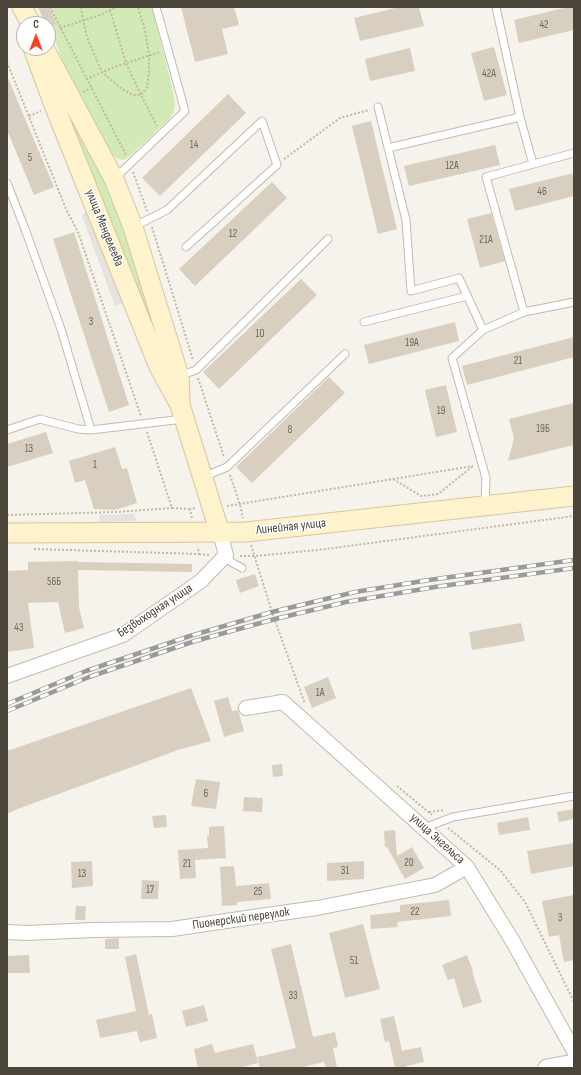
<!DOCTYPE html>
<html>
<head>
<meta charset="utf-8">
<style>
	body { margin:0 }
	#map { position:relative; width:581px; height:1075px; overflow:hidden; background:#f6f3ec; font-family:"Sofia Sans Condensed",sans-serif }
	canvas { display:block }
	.frame { position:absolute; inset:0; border:8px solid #4b4439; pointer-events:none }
	.north { position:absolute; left:16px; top:16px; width:40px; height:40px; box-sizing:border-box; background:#fff; border:1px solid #b7b4b0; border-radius:50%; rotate:0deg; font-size:11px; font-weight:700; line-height:16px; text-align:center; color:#4b4439 }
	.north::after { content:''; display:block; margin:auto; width:14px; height:18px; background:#fc3f1d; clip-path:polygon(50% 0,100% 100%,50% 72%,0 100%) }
</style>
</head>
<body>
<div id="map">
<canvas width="581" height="1075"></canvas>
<div class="frame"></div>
<div class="north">С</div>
</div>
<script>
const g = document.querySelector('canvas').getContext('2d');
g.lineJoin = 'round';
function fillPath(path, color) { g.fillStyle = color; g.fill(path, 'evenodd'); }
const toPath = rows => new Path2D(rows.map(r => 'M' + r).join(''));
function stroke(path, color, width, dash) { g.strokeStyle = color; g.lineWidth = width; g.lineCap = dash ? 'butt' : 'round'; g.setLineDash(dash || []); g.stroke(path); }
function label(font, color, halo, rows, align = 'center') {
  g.font = font + ' "Sofia Sans Condensed",sans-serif'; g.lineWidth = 3; g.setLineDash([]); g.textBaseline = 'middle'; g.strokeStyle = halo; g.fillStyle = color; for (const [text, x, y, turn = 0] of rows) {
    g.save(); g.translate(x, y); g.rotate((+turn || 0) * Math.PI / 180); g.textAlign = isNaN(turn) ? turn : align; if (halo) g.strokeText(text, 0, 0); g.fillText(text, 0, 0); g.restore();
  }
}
const green = toPath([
	[38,7,152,7,174,95,175,104,174,112,169,119,130,156,124,160,118,159,112,155,70,84,58,48,48,28,48,24,46,24],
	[66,104,106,175,168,366,63,106]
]);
const parking = toPath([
	[89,208,124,303,115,306,82,216],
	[134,514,137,521,99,522,100,515]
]);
const building = toPath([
	[38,7,49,7,56,24,48,27,48,24,45,24],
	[181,7,234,7,239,25,222,29,228,54,195,62],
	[395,7,419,7,424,26,360,41,354,18,395,8],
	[568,7,574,7,574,30,519,43,514,20],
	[494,47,507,95,484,101,471,53],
	[410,48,415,71,370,81,365,59],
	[7,76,54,187,34,195,7,130],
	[228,94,246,113,160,196,142,178],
	[371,121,397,229,378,234,352,126],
	[495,145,500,165,409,186,404,166],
	[574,173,574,196,515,211,509,189],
	[272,182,287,198,195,286,179,269],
	[491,213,505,261,480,268,467,219],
	[74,232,129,405,109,412,53,239],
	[301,279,317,295,219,389,203,372],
	[455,322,459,341,369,364,364,345],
	[574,337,574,357,467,385,462,366],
	[329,377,345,393,252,483,236,467],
	[446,385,457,432,436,437,425,390],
	[574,403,574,445,508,461,514,438,509,419],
	[46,432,53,453,7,467,7,444],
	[115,447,122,469,127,468,137,503,115,510,94,509,85,480,75,483,69,461],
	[78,561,78,562,192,564,192,572,78,570,79,607,84,628,65,633,58,602,28,603,34,648,7,652,7,571,28,570,28,562],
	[255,574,259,586,240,593,236,580],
	[521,623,525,641,472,650,469,632],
	[328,677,336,698,312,708,304,687],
	[191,688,211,741,178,750,15,810,7,814,7,751],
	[228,697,232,711,238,710,244,731,224,737,214,701],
	[282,764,283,776,273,777,272,765],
	[196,779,220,782,216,809,191,806],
	[244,797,263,798,262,812,243,811],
	[574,809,574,819,559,822,557,812],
	[166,815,167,827,154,828,152,816],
	[528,817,530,830,499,835,497,823],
	[224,826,226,858,195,860,196,878,180,879,178,850,208,848,207,836,209,836,209,827],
	[395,830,397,856,412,847,424,868,405,879,387,847,385,847,384,831],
	[574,843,574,866,531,874,527,851],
	[92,861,93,886,72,888,71,862],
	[364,861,364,879,327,881,327,863],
	[234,866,236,886,269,883,271,899,237,902,237,905,222,906,220,867],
	[142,880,159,881,158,899,141,899],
	[574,895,574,960,564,962,559,935,549,937,542,901],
	[449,900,451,916,397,922,398,927,371,929,370,915,400,912,400,905],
	[76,906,86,906,85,920,75,920],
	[363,924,380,989,345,998,329,933],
	[119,938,119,949,105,949,105,939],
	[291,944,313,1037,335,1032,338,1047,333,1048,337,1068,326,1068,324,1062,298,1068,260,1068,257,1057,296,1048,271,949],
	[136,954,149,1015,152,1014,157,1038,140,1042,137,1031,100,1038,96,1020,136,1011,125,957],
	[29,955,30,973,8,973,7,956],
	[467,955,473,971,472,971,482,1002,463,1008,454,978,448,980,442,965],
	[204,1005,208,1021,186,1027,182,1011],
	[394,1016,402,1051,421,1047,424,1062,406,1066,407,1068,395,1068,389,1041,385,1042,380,1019],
	[212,1044,215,1053,253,1044,258,1063,239,1068,198,1068,194,1049]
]);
const path = toPath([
	[50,7,126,155],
	[81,7,83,20,88,40,102,72,122,89,133,95,141,95,147,87,149,72,149,55,145,30,138,7],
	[110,10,126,63,141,95,157,126],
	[60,28,100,15,116,7],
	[7,62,66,209,78,232,141,416],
	[86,79,117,66,160,52],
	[83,92,91,88],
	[29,116,41,111],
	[284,159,340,118,369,110],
	[133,172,147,211],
	[152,227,193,360],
	[198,378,224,457],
	[147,432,172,508,189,509],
	[230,475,240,505,243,518],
	[393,479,421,496,438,494,472,467],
	[227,506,473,466],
	[7,515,116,512,172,508],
	[192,518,190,509,196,508],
	[251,545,272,612,305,704],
	[34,549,199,554,198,547],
	[199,554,209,555],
	[240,556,255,556,318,550,574,516],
	[397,786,432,815],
	[429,812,445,810],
	[448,828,500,870,525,902,574,1002]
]);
const service = toPath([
	[496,7,520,117,533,164],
	[378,107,406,220,411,291,459,278,483,330],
	[388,148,520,117],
	[114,179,185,111,156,7],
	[7,183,25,229,61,329,91,430],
	[133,227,167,210,262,121,277,165,186,247],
	[524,312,574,302],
	[364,322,467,296],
	[179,376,196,370,328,239],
	[7,430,40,419,78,429,91,430,183,419],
	[203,477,227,467,345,354],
	[485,505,486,478,452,358,483,330,524,312,486,177,574,153],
	[226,555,231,562,242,568],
	[424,828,453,817,574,796]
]);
const minor = toPath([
	[7,676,123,635,201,581,226,555,220,533],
	[246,708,283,702,467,867,512,940,574,1051],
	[7,932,27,933,93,930,172,929,260,916,317,908,435,885,467,867]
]);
const tertiary = toPath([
	[547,1068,574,1063]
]);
const secondary = toPath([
	[22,7,31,24],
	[33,48,54,105,159,367,180,405,220,533],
	[44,48,114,179,133,227,179,376,180,401],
	[7,533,246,532,574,496]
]);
const rail = toPath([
	[7,704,86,671,190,636,272,612,355,592,429,580,574,560],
	[7,711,89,677,195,641,275,619,346,602,435,587,574,568]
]);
const numberNames = [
	["42",544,25],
	["42А",489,74],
	["14",194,145],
	["5",30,158],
	["12А",452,166],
	["46",542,192],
	["12",233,234],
	["21А",486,240],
	["3",91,322],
	["10",260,334],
	["19А",412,343],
	["21",518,361],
	["19",441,411],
	["19Б",543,429],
	["8",290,430],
	["13",29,449],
	["1",95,465],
	["56Б",54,582],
	["43",19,628],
	["1А",320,693],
	["6",206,794],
	["20",409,863],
	["21",187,864],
	["31",345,871],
	["13",82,874],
	["17",150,890],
	["25",258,892],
	["22",415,912],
	["3",560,918],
	["51",354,961],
	["33",293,996]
];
const streetNames = [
	["улица Менделеева",104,228,68],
	["Линейная улица",291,527,-6],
	["Безвыходная улица",155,611,-33],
	["улица Энгельса",437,839,42],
	["Пионерский переулок",241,919,-8]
];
fillPath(green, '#d2eab5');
fillPath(parking, '#e5e3e0');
fillPath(building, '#d8cfc1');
stroke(service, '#c2bbae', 9);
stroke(minor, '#c2bbae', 16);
stroke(tertiary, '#c2bbae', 19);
stroke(secondary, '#d6c79b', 21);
stroke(path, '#c4b79f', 2, [2, 2]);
stroke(service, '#fff', 7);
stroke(minor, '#fff', 14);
stroke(tertiary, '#fff', 17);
stroke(secondary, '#fff3cd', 19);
stroke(rail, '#9a9a9a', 4.5);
stroke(rail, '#fff', 3, [9]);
label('11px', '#6e675b', null, numberNames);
label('13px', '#4b4439', '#fff', streetNames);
</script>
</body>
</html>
